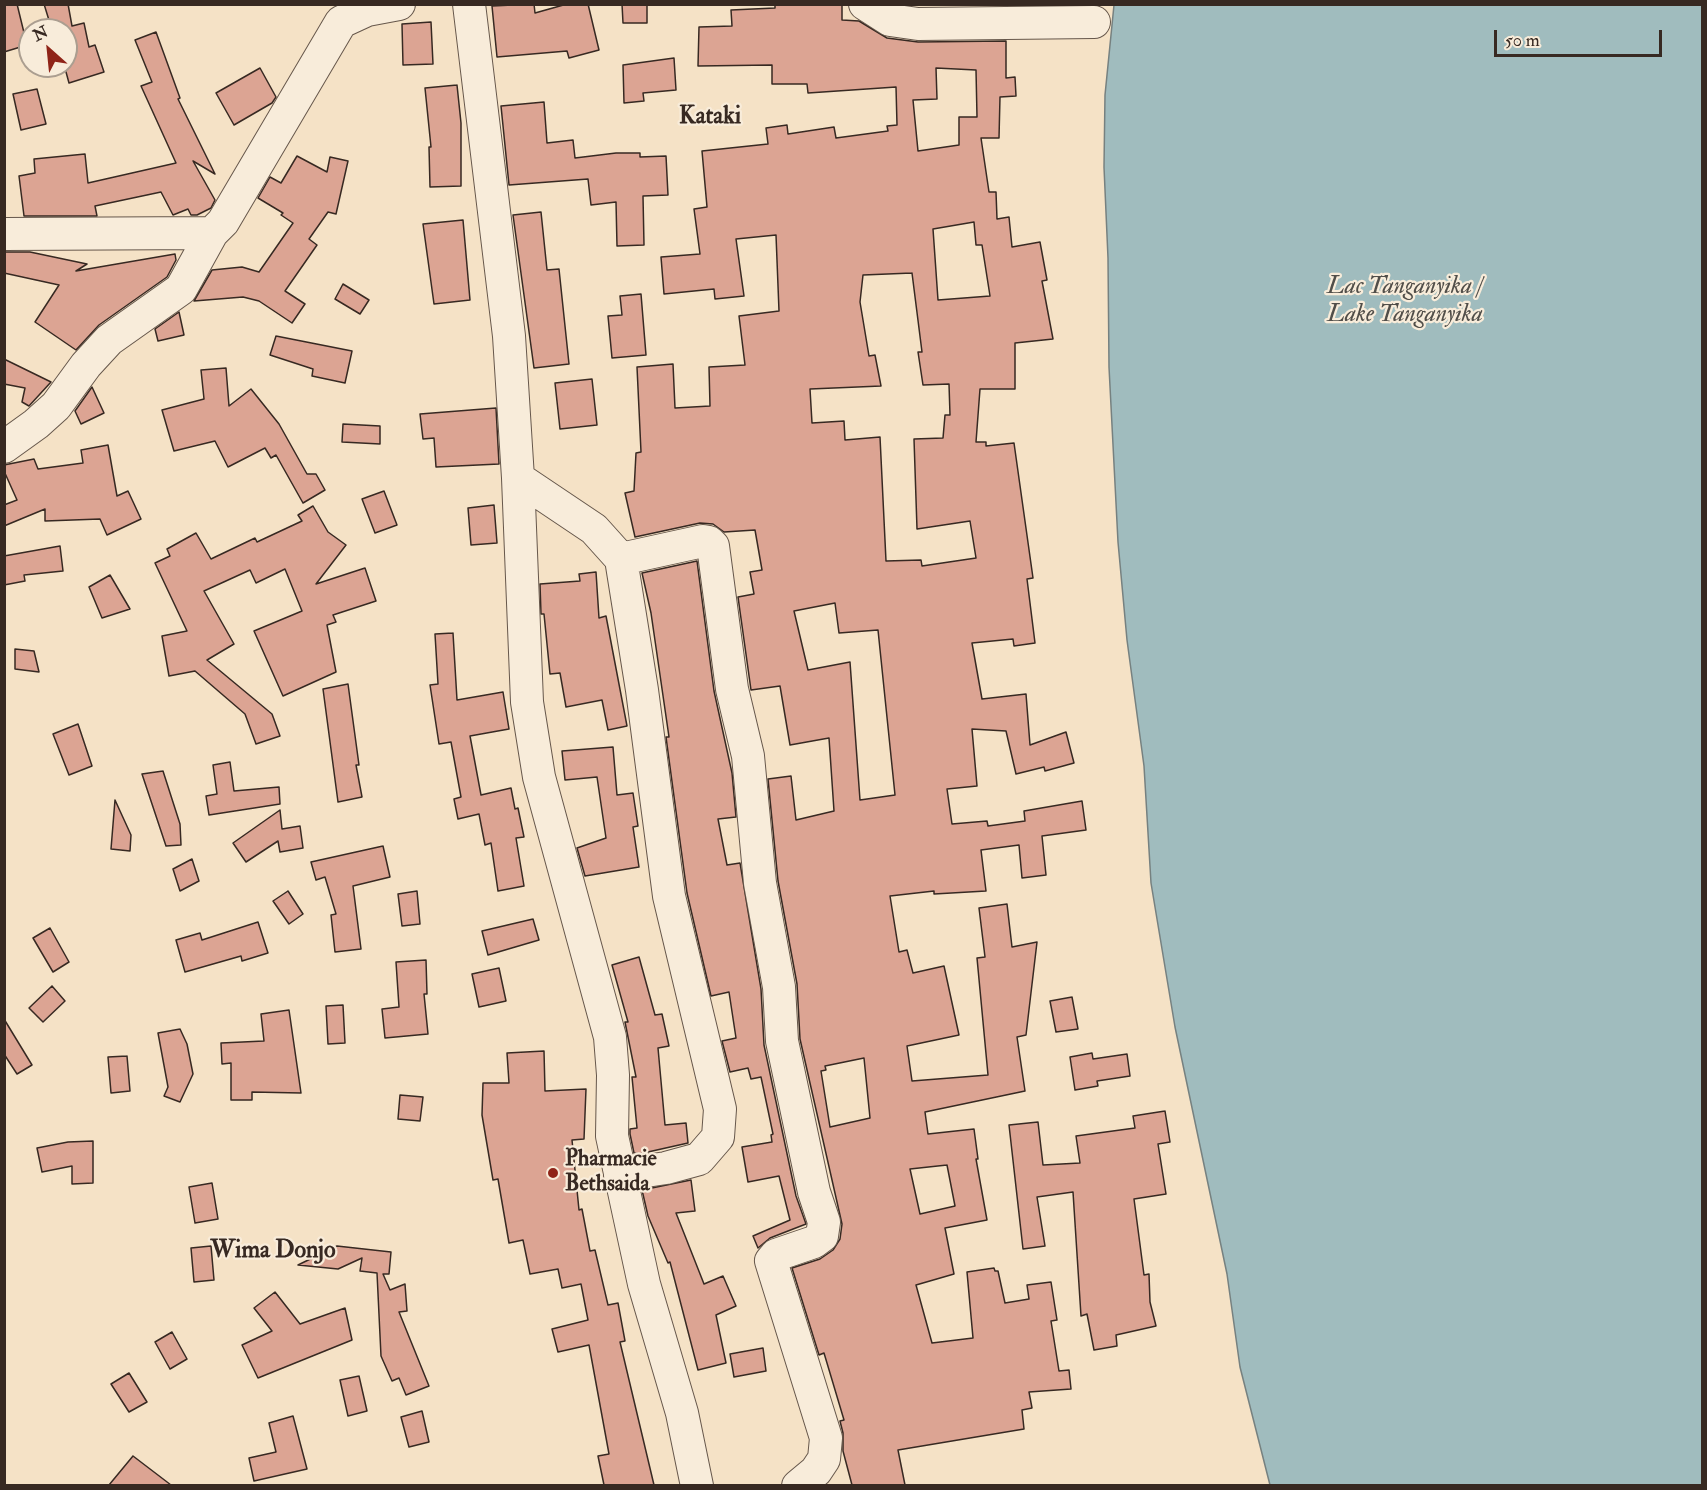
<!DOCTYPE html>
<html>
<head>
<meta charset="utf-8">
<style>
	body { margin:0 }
	#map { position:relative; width:1707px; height:1490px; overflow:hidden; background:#f5e2c6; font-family:"IM FELL Double Pica",serif }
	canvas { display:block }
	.frame { position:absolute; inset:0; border:6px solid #372922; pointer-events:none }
	.north { position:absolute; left:18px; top:18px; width:60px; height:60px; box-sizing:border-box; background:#f8ecda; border:2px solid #ab9e90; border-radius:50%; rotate:333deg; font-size:16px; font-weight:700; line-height:24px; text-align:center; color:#372922 }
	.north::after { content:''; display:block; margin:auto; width:21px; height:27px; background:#8f2418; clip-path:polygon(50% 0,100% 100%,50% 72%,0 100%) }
	.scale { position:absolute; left:1494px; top:30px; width:168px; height:27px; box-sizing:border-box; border:3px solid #372922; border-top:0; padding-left:8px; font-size:18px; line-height:21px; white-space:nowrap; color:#372922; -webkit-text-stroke:4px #f8ecda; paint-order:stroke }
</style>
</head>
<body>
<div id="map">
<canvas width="1707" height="1490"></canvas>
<div class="frame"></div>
<div class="north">N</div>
<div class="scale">50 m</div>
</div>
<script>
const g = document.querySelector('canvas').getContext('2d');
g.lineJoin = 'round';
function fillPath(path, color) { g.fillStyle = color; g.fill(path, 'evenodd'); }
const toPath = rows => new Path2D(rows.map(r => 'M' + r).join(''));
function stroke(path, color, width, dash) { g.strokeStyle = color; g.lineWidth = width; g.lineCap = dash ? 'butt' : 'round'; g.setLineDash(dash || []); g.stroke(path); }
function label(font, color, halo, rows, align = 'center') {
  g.font = font + ' "IM FELL Double Pica",serif'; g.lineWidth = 4.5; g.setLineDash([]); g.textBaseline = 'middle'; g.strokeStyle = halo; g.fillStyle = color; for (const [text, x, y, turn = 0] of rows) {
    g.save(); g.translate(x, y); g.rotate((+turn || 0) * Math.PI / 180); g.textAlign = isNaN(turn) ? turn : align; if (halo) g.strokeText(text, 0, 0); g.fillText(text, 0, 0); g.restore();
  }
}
const water = toPath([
	[1114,5,1702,5,1702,1485,1270,1485,1240,1367,1227,1274,1175,1027,1151,883,1144,766,1127,640,1118,542,1109,367,1108,258,1104,167,1105,95,1114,5]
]);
const building = toPath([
	[4,4,17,4,27,45,4,52,4,4],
	[44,4,68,4,72,26,84,23,89,47,95,45,104,72,69,83,66,72,66,30,52,30,44,4],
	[534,4,535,13,567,4,588,4,599,50,569,58,567,51,497,57,492,6,534,4],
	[622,4,647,4,647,23,623,23,622,4],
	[775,4,842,4,842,20,859,21,887,38,918,42,1006,41,1006,78,1015,77,1016,96,1000,97,999,138,981,138,989,192,996,192,997,219,1009,217,1012,247,1040,242,1047,280,1042,281,1053,339,1015,343,1015,389,980,389,976,442,986,442,986,446,1014,443,1033,578,1027,579,1035,643,1014,646,1013,639,972,643,982,699,1026,694,1030,745,1066,732,1074,763,1045,771,1044,767,1016,774,1006,731,972,729,977,786,947,789,952,824,987,821,988,826,1025,821,1024,811,1082,801,1086,830,1042,836,1046,875,1022,878,1019,845,981,850,986,891,934,894,934,891,890,896,899,952,907,950,913,973,944,966,959,1035,907,1046,912,1081,988,1075,977,958,985,957,979,908,1007,904,1012,947,1037,942,1026,1035,1017,1037,1025,1091,925,1112,928,1134,974,1129,978,1159,976,1159,987,1220,945,1228,954,1274,916,1285,932,1343,973,1338,967,1272,994,1268,995,1271,998,1271,1005,1303,1029,1299,1027,1285,1051,1282,1057,1320,1051,1321,1059,1371,1069,1370,1071,1389,1029,1392,1032,1408,1022,1410,1024,1429,898,1450,905,1485,852,1485,843,1451,843,1433,840,1421,844,1420,824,1353,819,1355,792,1268,820,1259,833,1250,840,1239,842,1224,800,1039,797,984,778,881,768,779,791,776,796,820,834,811,829,738,790,745,780,686,751,690,738,597,754,594,750,572,762,570,755,530,724,532,713,524,700,523,635,537,625,493,634,491,636,453,641,452,637,367,673,364,675,408,710,406,709,367,745,365,739,316,779,311,776,235,736,239,744,296,715,299,714,289,664,294,661,257,700,254,694,209,707,207,702,151,768,144,766,128,787,125,788,134,834,127,836,138,888,131,887,126,897,125,896,87,808,93,807,84,772,84,772,65,698,66,699,27,732,26,731,10,775,8,775,4],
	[936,68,976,70,977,117,959,117,959,145,918,151,913,100,937,99,936,68],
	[974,222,976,245,982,245,990,296,938,300,933,229,974,222],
	[912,273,922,352,918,352,923,385,949,384,950,415,945,415,943,438,914,439,917,529,970,521,976,558,922,566,921,560,886,561,880,437,845,440,844,421,812,423,810,389,881,386,875,355,869,356,860,302,863,275,912,273],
	[835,603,839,633,878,630,895,795,860,800,850,662,808,670,794,611,835,603],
	[864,1058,870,1118,830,1127,821,1071,826,1070,825,1066,864,1058],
	[947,1165,955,1206,920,1214,910,1169,947,1165],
	[431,22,433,64,403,65,402,24,431,22],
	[156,32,180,98,178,99,215,174,193,161,215,200,211,208,197,215,191,215,188,209,173,215,161,192,95,206,97,216,24,216,19,176,35,173,34,159,85,154,88,183,176,163,141,86,152,82,135,40,156,32],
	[674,58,676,90,643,93,644,101,624,103,623,65,674,58],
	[260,68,276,97,272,103,234,125,216,93,260,68],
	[457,85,461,123,461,186,430,187,429,147,431,147,425,88,457,85],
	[37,89,46,124,21,130,13,94,37,89],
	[544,102,547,143,573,140,575,158,616,153,640,153,640,157,666,156,668,195,643,196,644,245,617,246,616,202,591,205,588,179,509,185,501,106,544,102],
	[297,156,327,172,330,157,348,161,336,214,328,212,309,239,317,245,285,291,305,304,292,323,259,301,243,297,194,301,212,270,242,267,259,272,293,223,281,215,283,213,258,198,270,177,281,183,297,156],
	[541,212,547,270,559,269,569,364,534,368,513,215,541,212],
	[463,220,470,300,434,304,423,224,463,220],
	[4,252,30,252,87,264,76,271,175,254,176,260,167,277,99,325,76,350,35,322,59,285,4,273,4,252],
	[343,284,369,300,360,314,335,299,343,284],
	[641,294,646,355,612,358,608,316,622,315,620,296,641,294],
	[179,312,184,335,158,341,155,329,179,312],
	[276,336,352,351,345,383,312,376,313,369,270,355,276,336],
	[4,359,51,382,29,406,22,402,25,388,4,384,4,359],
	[226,368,229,406,251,389,279,424,307,474,316,474,325,490,303,503,276,455,271,458,265,448,228,467,215,441,174,451,162,410,204,399,201,370,226,368],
	[592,379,597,425,560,429,555,383,592,379],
	[92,387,104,413,81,424,75,411,92,387],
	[496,408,499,464,436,467,434,438,423,439,420,414,496,408],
	[343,424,380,426,380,444,342,442,343,424],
	[108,445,117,496,128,491,141,519,107,535,100,519,45,521,45,509,4,526,4,505,17,500,4,471,4,465,34,459,38,469,83,463,81,450,108,445],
	[384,491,397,525,375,533,362,499,384,491],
	[494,505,497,543,471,545,468,508,494,505],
	[313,506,328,532,346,545,316,584,365,568,376,601,333,615,336,622,327,625,336,672,283,696,254,631,302,611,285,569,256,583,250,570,204,591,234,644,207,660,272,714,280,736,256,744,245,714,195,671,169,676,162,636,187,631,155,563,170,556,167,549,196,533,211,559,255,538,257,542,302,521,298,515,313,506],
	[60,546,63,571,24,575,25,581,4,585,4,556,60,546],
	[697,561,714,691,732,773,736,817,718,819,727,865,740,863,761,989,764,1045,796,1196,806,1224,770,1238,758,1248,753,1236,790,1220,779,1176,748,1182,742,1147,772,1142,771,1135,773,1134,761,1077,751,1079,748,1068,730,1072,722,1041,736,1038,729,992,711,996,687,893,666,737,669,737,651,613,642,573,697,561],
	[596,572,599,618,606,616,627,726,608,730,602,700,566,707,560,673,550,674,544,614,541,614,540,584,580,581,579,574,596,572],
	[110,575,130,609,102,618,89,587,110,575],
	[453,633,457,700,503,692,509,729,470,736,481,795,511,788,515,809,518,808,524,837,516,838,524,886,498,891,491,843,485,845,479,814,458,819,454,799,461,797,451,742,439,744,430,685,438,684,435,634,453,633],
	[15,649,34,651,39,672,15,669,15,649],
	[348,684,359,765,356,765,362,797,338,802,323,689,348,684],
	[78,724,92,766,69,775,53,734,78,724],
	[613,747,617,795,633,793,638,826,633,827,639,867,585,876,577,848,606,838,597,777,565,780,562,751,613,747],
	[230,762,234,791,279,787,280,804,209,815,206,796,217,794,213,765,230,762],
	[163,771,180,824,181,845,166,846,142,774,163,771],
	[115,800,131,835,130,851,111,849,115,800],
	[280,810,282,829,300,826,303,848,280,852,278,841,246,862,233,843,280,810],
	[383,846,390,877,353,886,361,949,335,952,331,915,336,914,325,877,316,880,311,862,383,846],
	[192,859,199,881,180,891,173,869,192,859],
	[288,891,303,914,289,924,273,901,288,891],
	[417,891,420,924,402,926,398,894,417,891],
	[533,919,539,940,488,955,482,931,533,919],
	[258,922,268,953,242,961,241,956,185,972,176,940,200,933,202,940,258,922],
	[50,928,69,962,53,972,33,938,50,928],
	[639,957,655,1015,662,1014,669,1046,658,1048,665,1125,686,1123,688,1143,639,1154,634,1153,630,1134,630,1129,637,1128,632,1077,636,1077,625,1022,628,1022,612,965,639,957],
	[426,960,427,994,424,994,428,1034,385,1038,382,1009,399,1007,396,962,426,960],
	[499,968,506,1001,479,1007,472,974,499,968],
	[52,986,65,1001,43,1022,29,1008,52,986],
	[1072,997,1078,1029,1056,1032,1050,1001,1072,997],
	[343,1005,345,1043,328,1044,326,1006,343,1005],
	[289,1010,301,1093,252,1092,252,1100,231,1100,231,1063,222,1064,221,1043,264,1041,261,1014,289,1010],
	[4,1019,32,1065,17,1074,4,1054,4,1019],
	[180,1029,187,1044,193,1074,180,1102,164,1096,168,1087,158,1033,180,1029],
	[544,1051,545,1091,586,1089,584,1139,572,1140,579,1210,582,1209,590,1251,595,1250,608,1305,618,1303,625,1341,620,1342,654,1485,604,1485,598,1456,609,1454,589,1345,558,1352,552,1329,588,1320,581,1284,562,1288,558,1269,530,1274,523,1240,509,1243,498,1179,493,1180,482,1115,483,1083,509,1083,507,1053,544,1051],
	[1092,1053,1093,1059,1127,1054,1130,1076,1097,1081,1098,1086,1075,1090,1070,1057,1092,1053],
	[127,1056,130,1091,111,1093,108,1057,127,1056],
	[400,1095,423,1097,420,1121,398,1119,400,1095],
	[1165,1111,1170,1142,1158,1144,1166,1194,1134,1199,1144,1275,1149,1274,1150,1302,1156,1326,1116,1335,1117,1346,1094,1350,1087,1314,1081,1316,1073,1192,1037,1197,1045,1246,1023,1249,1009,1125,1038,1122,1043,1165,1080,1163,1076,1136,1135,1128,1133,1116,1165,1111],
	[93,1141,93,1183,72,1184,72,1166,42,1172,37,1148,68,1142,93,1141],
	[691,1180,695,1211,676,1213,704,1284,723,1276,736,1306,716,1315,726,1363,698,1370,670,1262,668,1263,648,1216,642,1190,691,1180],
	[212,1183,218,1219,195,1223,189,1187,212,1183],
	[211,1246,214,1280,194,1282,191,1248,211,1246],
	[337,1246,391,1252,389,1274,383,1274,390,1290,405,1284,407,1311,399,1312,429,1386,406,1395,399,1378,392,1381,381,1356,377,1273,360,1271,362,1258,338,1269,298,1265,337,1246],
	[275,1292,300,1324,345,1308,352,1340,258,1378,242,1345,272,1331,254,1308,275,1292],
	[172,1332,187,1359,170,1369,155,1342,172,1332],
	[763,1348,766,1371,734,1377,730,1354,763,1348],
	[129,1373,147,1402,129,1412,111,1384,129,1373],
	[359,1376,367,1411,348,1416,340,1380,359,1376],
	[422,1411,429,1442,409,1447,401,1417,422,1411],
	[293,1416,307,1469,254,1481,249,1458,276,1452,269,1423,293,1416],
	[133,1456,171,1485,109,1485,133,1456]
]);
const minor = toPath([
	[469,4,509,336,518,478,527,702,539,777,610,1037,613,1075,612,1136,644,1284,682,1413,697,1486],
	[865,4,890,20,918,24,1094,22],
	[4,234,212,233,223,222,341,22,367,10,399,4],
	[4,447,36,424,56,406,86,365,109,340,181,289,212,233],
	[518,478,594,529,621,559,642,690,669,896,720,1109,718,1137,699,1159,666,1168,620,1175],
	[621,559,703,541,709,542,713,546,732,689,748,756,760,883,779,987,782,1041,814,1192,824,1222,822,1236,814,1242,776,1255,771,1261,826,1438,824,1459,816,1471,798,1486]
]);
const markers = [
	[553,1173,6,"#8f2418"]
];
const poiNames = [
	["Pharmacie",565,1160],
	["Bethsaida",565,1185]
];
const neighbourhoodNames = [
	["Kataki",710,118],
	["Wima Donjo",273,1252]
];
const waterNames = [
	["Lac Tanganyika /",1405,288],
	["Lake Tanganyika",1405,316]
];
fillPath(water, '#a0bcbe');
stroke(water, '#768180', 1.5);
fillPath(building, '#dca493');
stroke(building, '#372922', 1.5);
stroke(minor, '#66574b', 34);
stroke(minor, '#f8ecda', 32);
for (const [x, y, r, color] of markers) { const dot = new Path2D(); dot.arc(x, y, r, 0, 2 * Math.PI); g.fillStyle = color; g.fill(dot); stroke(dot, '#f8ecda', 2); }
label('bold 22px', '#372922', '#f8ecda', poiNames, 'left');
label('bold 24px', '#372922', '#f8ecda', neighbourhoodNames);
label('italic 24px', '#514e49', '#f8ecda', waterNames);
</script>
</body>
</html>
